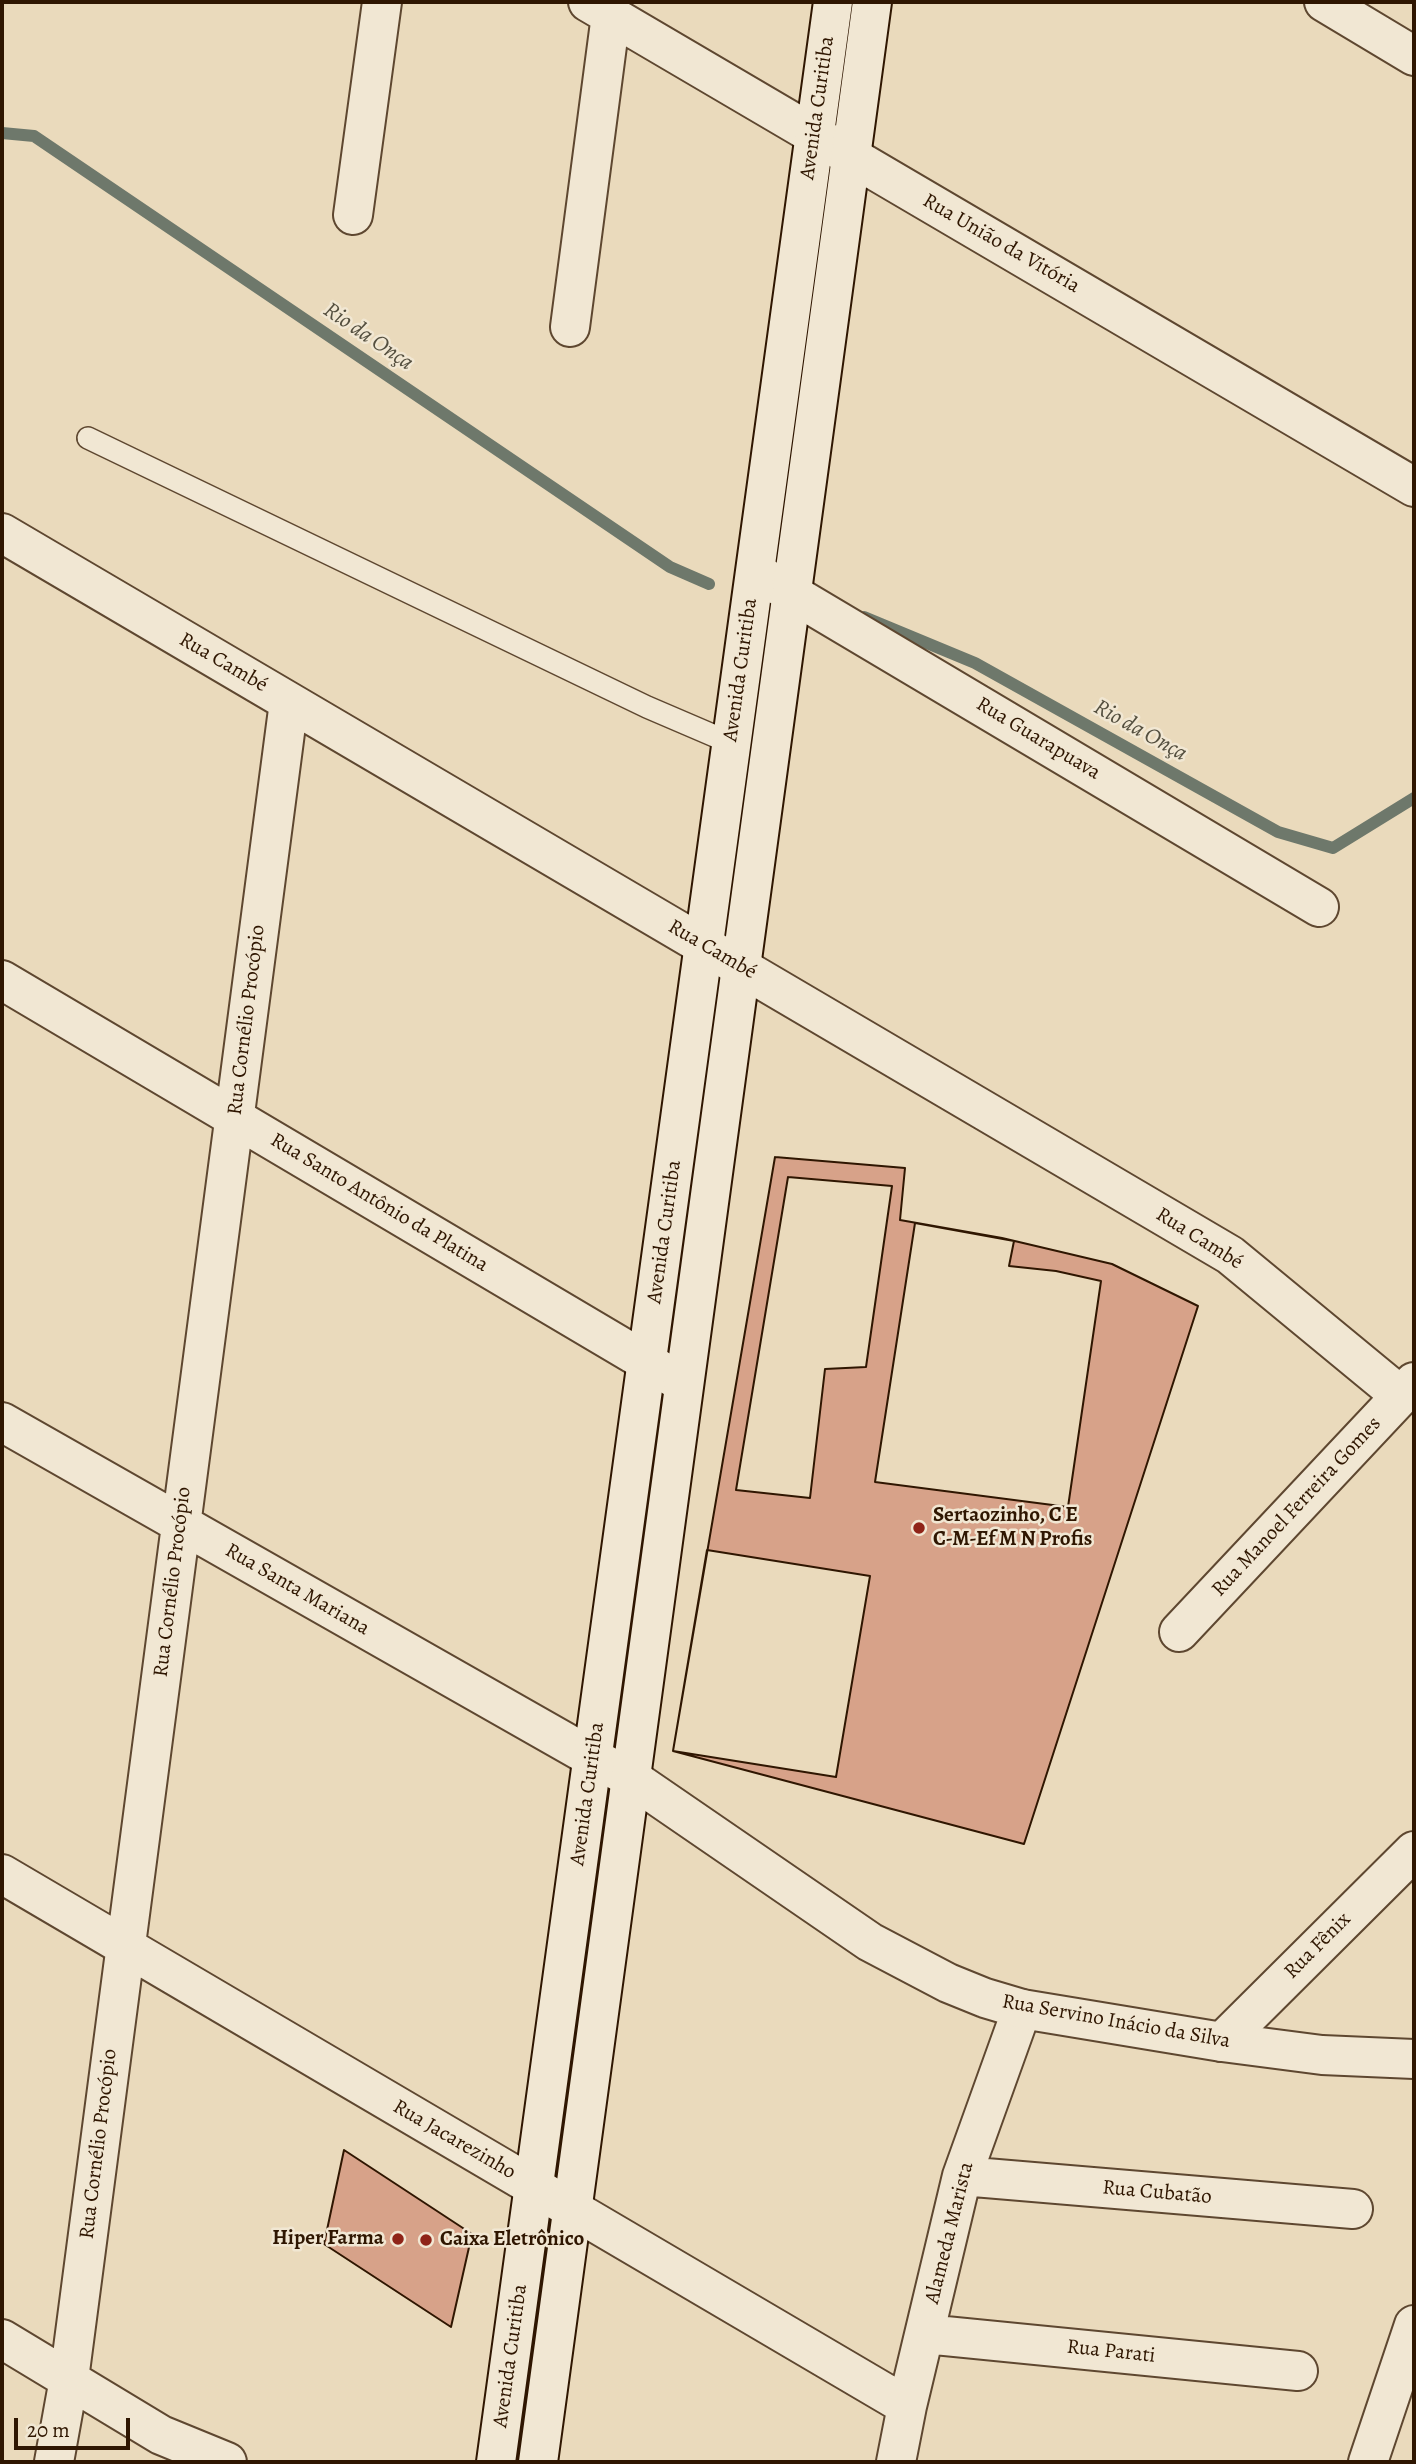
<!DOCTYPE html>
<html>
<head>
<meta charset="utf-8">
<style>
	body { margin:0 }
	#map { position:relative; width:1416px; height:2464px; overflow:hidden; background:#eadabc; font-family:Alegreya,serif }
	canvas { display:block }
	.frame { position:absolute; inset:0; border:4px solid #2f1601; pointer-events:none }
	.scale { position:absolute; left:14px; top:2418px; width:116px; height:32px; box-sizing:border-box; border:4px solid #2f1601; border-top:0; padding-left:9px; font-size:21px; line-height:24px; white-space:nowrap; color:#2f1601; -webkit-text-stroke:5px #f1e7d3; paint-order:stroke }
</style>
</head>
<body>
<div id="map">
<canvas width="1416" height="2464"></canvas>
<div class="frame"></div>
<div class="scale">20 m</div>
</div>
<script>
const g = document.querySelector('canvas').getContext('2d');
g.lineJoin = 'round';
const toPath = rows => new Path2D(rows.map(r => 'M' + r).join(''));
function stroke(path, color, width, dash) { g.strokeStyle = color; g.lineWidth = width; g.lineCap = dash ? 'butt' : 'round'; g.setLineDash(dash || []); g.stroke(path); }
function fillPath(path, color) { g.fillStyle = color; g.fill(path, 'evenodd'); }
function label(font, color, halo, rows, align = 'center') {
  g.font = font + ' Alegreya,serif'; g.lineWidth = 5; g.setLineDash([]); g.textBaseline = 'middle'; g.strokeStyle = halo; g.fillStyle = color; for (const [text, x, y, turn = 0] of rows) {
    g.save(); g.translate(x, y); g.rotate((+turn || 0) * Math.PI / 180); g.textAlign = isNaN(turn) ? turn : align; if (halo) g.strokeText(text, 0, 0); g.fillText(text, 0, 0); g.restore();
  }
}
const stream = toPath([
	[2,133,34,136,670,567,709,584],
	[864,617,975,663,1278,832,1333,848,1414,798]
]);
const building = toPath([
	[775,1157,905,1168,900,1220,1002,1238,1112,1264,1198,1306,1024,1844,673,1751,775,1157],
	[788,1177,892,1186,866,1367,825,1369,810,1498,736,1490,788,1177],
	[915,1223,1014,1241,1009,1266,1056,1271,1101,1281,1068,1507,875,1482,915,1223],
	[707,1550,870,1576,836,1777,673,1751,707,1550],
	[344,2150,472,2234,451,2327,324,2244,344,2150]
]);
const service = toPath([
	[88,438,647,707,731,743]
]);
const minor = toPath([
	[588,2,1414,487],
	[1324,2,1414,56],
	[353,215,382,2],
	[570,327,611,15],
	[2,533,1230,1255,1401,1396],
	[764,577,1319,907],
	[2,980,674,1378],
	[2,1422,593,1758],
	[1179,1632,1414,1382],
	[2,1874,907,2406],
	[1222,2042,1414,1851],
	[962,2176,1353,2209],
	[925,2334,1298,2371],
	[2,2339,161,2435,227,2462],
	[54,2462,69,2379,289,702],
	[896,2462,907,2406,962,2176,1022,2009],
	[1368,2462,1414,2325]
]);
const tertiary = toPath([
	[593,1758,631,1778,870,1942,948,1983,985,1998,1022,2009,1222,2042,1322,2055,1414,2059]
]);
const secondary = toPath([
	[496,2462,833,2],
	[538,2462,872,2]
]);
const markers = [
	[919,1528,7,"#8f2418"],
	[398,2239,7,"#8f2418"],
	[426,2240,7,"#8f2418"]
];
const streetNames = [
	["Avenida Curitiba",818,108,-82],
	["Rua União da Vitória",1001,244,30],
	["Rua Cambé",223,663,30],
	["Avenida Curitiba",741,670,-82],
	["Rua Guarapuava",1038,739,31],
	["Rua Cambé",712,950,30],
	["Rua Cornélio Procópio",247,1020,-83],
	["Rua Santo Antônio da Platina",379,1203,31],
	["Avenida Curitiba",665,1232,-82],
	["Rua Cambé",1199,1239,32],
	["Rua Manoel Ferreira Gomes",1297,1507,-47],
	["Rua Cornélio Procópio",173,1582,-83],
	["Rua Santa Mariana",297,1590,30],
	["Avenida Curitiba",588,1794,-82],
	["Rua Fênix",1318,1946,-45],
	["Rua Servino Inácio da Silva",1116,2022,10],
	["Rua Jacarezinho",454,2140,30],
	["Rua Cornélio Procópio",99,2144,-83],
	["Rua Cubatão",1157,2193,5],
	["Alameda Marista",950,2233,-76],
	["Rua Parati",1111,2352,6],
	["Avenida Curitiba",511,2356,-82]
];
const poiNames = [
	["Sertaozinho, C E",933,1516],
	["C-M-Ef M N Profis",933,1540],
	["Hiper Farma",384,2239,"right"],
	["Caixa Eletrônico",440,2240]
];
const waterNames = [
	["Rio da Onça",368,337,34],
	["Rio da Onça",1140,731,29]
];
stroke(stream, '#6e786b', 12);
fillPath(building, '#d7a289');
stroke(building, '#2f1601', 2);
stroke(service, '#5e4730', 24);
stroke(minor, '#5e4730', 42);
stroke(tertiary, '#5e4730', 42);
stroke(secondary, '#2f1601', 42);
stroke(service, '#f1e7d3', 21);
stroke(minor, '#f1e7d3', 38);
stroke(tertiary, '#f1e7d3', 38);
stroke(secondary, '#f1e7d3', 38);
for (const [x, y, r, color] of markers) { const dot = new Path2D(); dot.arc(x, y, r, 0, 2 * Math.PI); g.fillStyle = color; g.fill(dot); stroke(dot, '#f1e7d3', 2.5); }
label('21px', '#2f1601', '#f1e7d3', streetNames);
label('bold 21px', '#2f1601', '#f1e7d3', poiNames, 'left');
label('italic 23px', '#544f3f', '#f1e7d3', waterNames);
</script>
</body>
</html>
